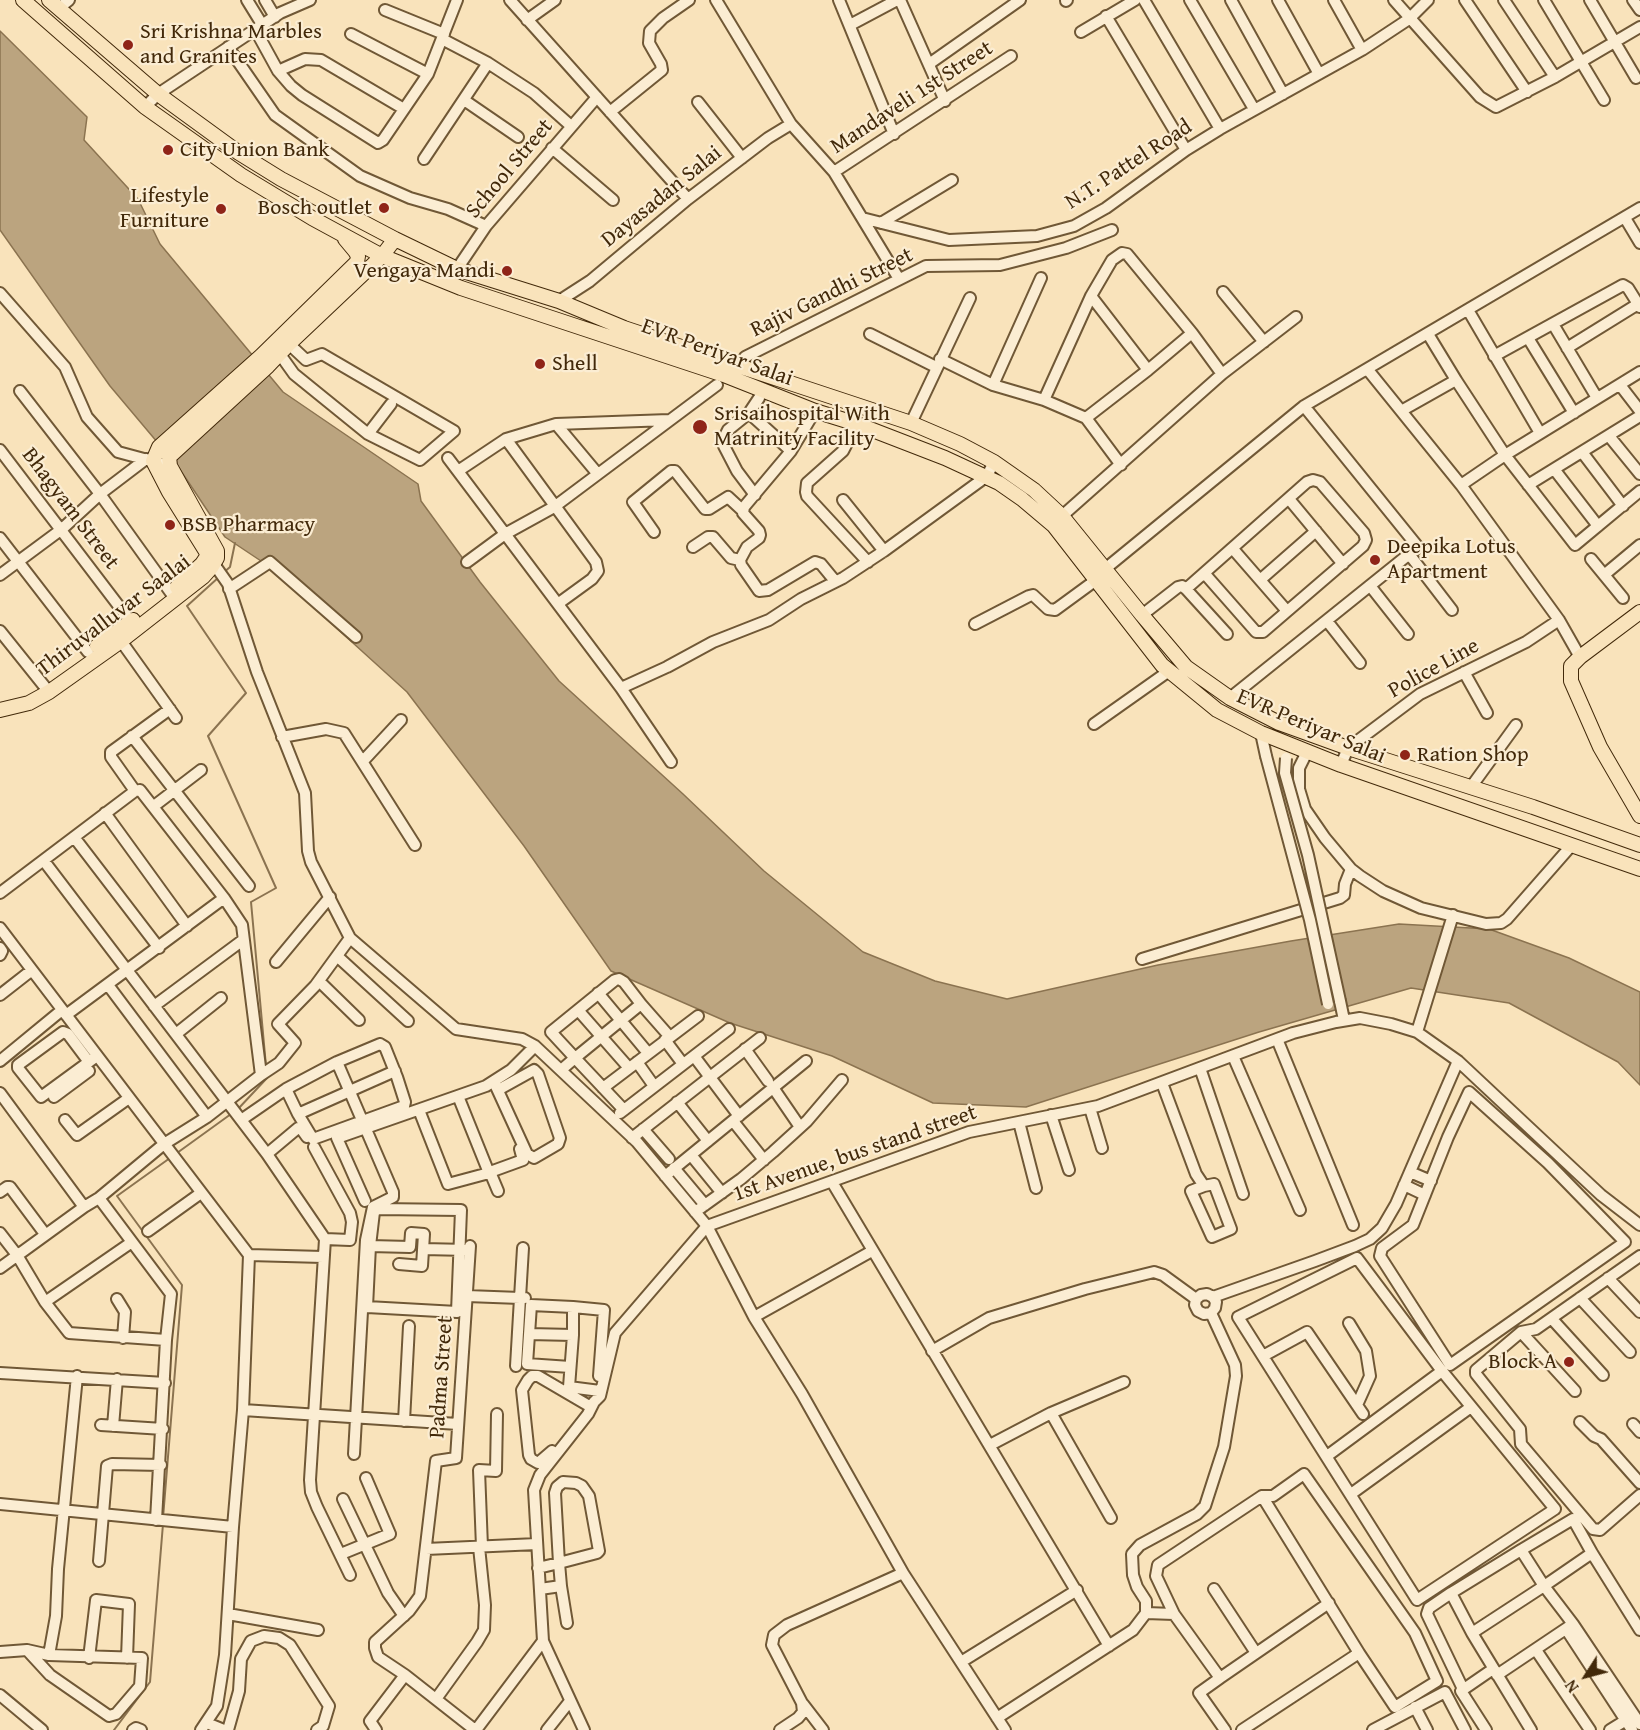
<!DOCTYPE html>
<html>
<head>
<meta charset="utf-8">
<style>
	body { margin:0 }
	#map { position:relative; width:1640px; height:1730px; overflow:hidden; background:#f9e3bb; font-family:"Gentium Book Plus",serif }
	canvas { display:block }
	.north { position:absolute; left:1556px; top:1646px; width:60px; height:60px; -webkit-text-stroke:4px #fbedd3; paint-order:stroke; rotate:234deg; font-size:16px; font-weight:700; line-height:24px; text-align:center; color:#42290a }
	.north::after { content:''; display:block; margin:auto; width:21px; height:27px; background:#42290a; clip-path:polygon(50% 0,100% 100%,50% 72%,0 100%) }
</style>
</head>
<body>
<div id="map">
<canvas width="1640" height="1730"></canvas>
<div class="north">N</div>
</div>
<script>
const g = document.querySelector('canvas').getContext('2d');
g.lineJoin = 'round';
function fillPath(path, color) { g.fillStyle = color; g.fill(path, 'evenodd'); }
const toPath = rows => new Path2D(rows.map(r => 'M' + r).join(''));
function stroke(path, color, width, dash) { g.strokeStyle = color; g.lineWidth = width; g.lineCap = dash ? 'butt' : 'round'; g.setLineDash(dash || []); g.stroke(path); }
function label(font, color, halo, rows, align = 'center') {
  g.font = font + ' "Gentium Book Plus",serif'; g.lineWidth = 4.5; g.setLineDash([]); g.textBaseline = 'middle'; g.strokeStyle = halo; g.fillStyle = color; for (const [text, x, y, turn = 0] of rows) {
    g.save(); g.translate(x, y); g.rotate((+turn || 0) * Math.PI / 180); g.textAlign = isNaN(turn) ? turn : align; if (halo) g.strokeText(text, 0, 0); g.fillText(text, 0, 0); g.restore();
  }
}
const water = toPath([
	[0,31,87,117,84,140,138,199,160,244,283,392,418,484,421,501,480,582,559,681,683,794,764,871,863,952,935,981,1007,999,1158,965,1291,941,1399,924,1489,929,1569,958,1640,992,1640,1085,1618,1062,1509,1003,1411,988,1259,1032,1026,1107,933,1103,832,1056,730,1023,611,971,524,846,407,692,267,565,225,537,179,468,110,386,0,230,0,31]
]);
const stream = toPath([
	[223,573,230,567,235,543],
	[219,577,187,606,246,693,208,736,276,888,251,902,266,1066],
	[238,1109,267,1078,266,1075],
	[177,1153,231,1114],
	[163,1518,182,1285,117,1196,170,1158],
	[114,1730,150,1682,163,1524]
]);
const minor = toPath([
	[247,0,263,26],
	[265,0,275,17],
	[510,0,688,199],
	[716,0,791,124,834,172,862,218,949,240,1037,236,1074,226,1106,208,1186,150,1220,129,1362,50,1409,19,1428,0],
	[839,0,894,134],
	[900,0,945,101],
	[1144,0,1220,129],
	[1190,0,1254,109],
	[1231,0,1283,94],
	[1278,0,1319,74],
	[1334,0,1362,50],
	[1394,0,1480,97,1496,107,1555,77,1640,27],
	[1465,0,1527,92],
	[1504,0,1555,77],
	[1544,0,1604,100],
	[1590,0,1636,78],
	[1633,0,1640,10],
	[1066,1,1067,0],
	[59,8,69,0],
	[385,10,444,34],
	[1106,16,1186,150],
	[527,20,555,0],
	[850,25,897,0],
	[256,31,278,71,291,86,302,95,378,143,383,140,428,74,457,0],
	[1081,32,1135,0],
	[351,34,428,74],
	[442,39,488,63,534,93,571,126],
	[228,47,275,115,360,176,410,198,448,209,486,226],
	[929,64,1020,0],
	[278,71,305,59,321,60,404,109],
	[464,100,518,137],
	[698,102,742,158],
	[145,107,158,94,280,13,310,0],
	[610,112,662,70,661,64,649,43,650,31,663,18,689,0],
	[552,148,613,200],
	[424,159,488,63],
	[834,172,1011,56],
	[862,218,899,279],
	[1625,218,1640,243],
	[881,223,952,180],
	[457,269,486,226,597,97],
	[1223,292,1264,342],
	[0,293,65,367,87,417,118,452,170,466],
	[1091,296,1148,370],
	[559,301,590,281,688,199,768,138,791,124],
	[1468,310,1540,433],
	[1553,324,1597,398],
	[870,334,936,367],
	[1428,334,1456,380],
	[1528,338,1574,413],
	[1567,348,1638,304],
	[279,353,294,374,368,434,420,460,454,431,322,354,306,360,289,344],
	[1494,356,1623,285,1628,288,1640,307],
	[745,357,926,266,1000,265,1066,248,1112,230],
	[940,359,993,385,1044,400,1086,418,1121,465],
	[1368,370,1461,485,1559,620,1580,657],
	[993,385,1041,278],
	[1620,385,1640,411],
	[20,391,100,494,171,593],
	[1044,400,1091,296,1112,260,1122,253,1127,254,1192,333,1222,374],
	[815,411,791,451,744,507,743,513,759,531,760,535,759,538,747,547,740,560,741,565,759,591,768,590,815,562,821,564,835,581],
	[1401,411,1456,380,1505,455,1575,545,1640,491],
	[749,413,791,451],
	[1086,418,1148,370,1192,333],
	[911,423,970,298],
	[556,424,597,473],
	[857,424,843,451,807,483,806,492,807,496,868,562],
	[368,434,391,404],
	[1609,436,1640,474],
	[506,439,596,562,598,571,592,579,559,603],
	[0,450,131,622],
	[1582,452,1623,506],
	[448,458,621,688,671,762],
	[1554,469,1598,526],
	[458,471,506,439,556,424,669,420],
	[1461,485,1505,455,1640,372],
	[1528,485,1640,416],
	[755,495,737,471,724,446,724,438,728,430,749,413,759,398],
	[1289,499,1343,564],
	[843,500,884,551],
	[1062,516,1222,374,1296,317],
	[654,532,633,502,671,471,675,471,705,509,709,509,728,497,742,510],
	[0,538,88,652],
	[693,547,708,537,713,537,731,558,740,560],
	[1233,549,1287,611],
	[1409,554,1452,610],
	[1591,559,1623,598],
	[208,560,214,564,228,584,257,672,305,793,308,851,311,862,350,938,456,1029,522,1039,535,1046,637,1142,707,1226,754,1317,802,1394,903,1573,1005,1730],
	[467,562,505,534,554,507,717,385],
	[1105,569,1304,406,1640,208],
	[0,575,62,529,100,494,146,459],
	[1604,575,1640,545],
	[1260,580,1316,531],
	[1371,587,1408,634],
	[229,589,270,562,356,637],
	[1186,589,1307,482,1313,480,1320,482,1364,533,1366,540,1363,546,1263,632,1256,632,1205,574],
	[1142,615,1178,587,1182,586,1186,589,1227,634],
	[1327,621,1360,663],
	[975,624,1029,596,1033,595,1048,609,1055,610,1096,580],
	[0,631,49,692],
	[121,641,176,718],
	[1464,672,1487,713],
	[621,688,667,667,713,642,769,620,801,599,843,578,884,551,987,476,994,462],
	[1230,698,1418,547,1304,406],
	[1094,724,1169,671],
	[1261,733,1266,756],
	[132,736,249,886],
	[282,737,326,729,344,733,415,845],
	[1307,752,1299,768,1299,789,1305,809,1325,838,1351,869,1360,876,1383,891,1421,908,1486,924,1501,923,1507,919,1571,846],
	[363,761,401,720],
	[1341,765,1348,748,1420,694,1526,642,1559,620],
	[1471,787,1516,725],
	[135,791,111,757,111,752,170,709],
	[154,806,201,770],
	[105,813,187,926],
	[74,837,159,948],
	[44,861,267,1154,325,1239,310,1480,311,1492,317,1507,350,1575],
	[0,893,135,791,140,790,224,898,242,925,261,1075,207,1117,164,1144,99,1198,84,1207,0,1268],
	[0,928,249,1255,243,1410,233,1527,225,1655,217,1706,201,1730],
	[0,948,2,951,0,955],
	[337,956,408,1021],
	[1142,959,1340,898,1344,895,1345,884,1351,869],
	[276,962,330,897],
	[319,981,359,1020],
	[108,985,207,1117],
	[598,993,648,1053],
	[0,995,32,970],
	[1340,1001,1344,1020],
	[641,1004,670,1037],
	[154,1006,243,940],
	[578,1010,629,1068],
	[66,1015,224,898],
	[1417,1032,1453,915],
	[176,1034,221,998],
	[1277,1039,1353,1225],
	[665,1040,683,1064],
	[380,1044,385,1047,397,1077,405,1102,404,1106,313,1139,298,1114,286,1089,337,1062,380,1044],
	[745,1049,768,1081],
	[694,1056,739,1116],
	[1233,1056,1300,1210],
	[0,1061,62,1010],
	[89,1062,68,1034,63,1032,18,1065,18,1068,41,1097,97,1056],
	[337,1062,393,1192,393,1197,373,1207,366,1240,354,1454],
	[637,1062,654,1086],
	[1200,1068,1243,1194],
	[561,1070,575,1058,551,1032,615,980,619,979,624,982,641,1004,575,1058,624,1110],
	[261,1075,279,1063,295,1043,278,1024,315,986,350,938],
	[494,1082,527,1154,534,1158,558,1144,560,1138,538,1074,534,1070,498,1090],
	[1162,1083,1196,1174,1204,1186,1214,1184,1231,1229,1212,1237,1191,1191,1204,1186],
	[603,1088,698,1016],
	[774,1089,800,1127],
	[1469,1092,1548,1163,1625,1242,1450,1365,1380,1256,1382,1248,1413,1225,1448,1137,1469,1092],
	[0,1093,84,1207],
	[54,1097,89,1071],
	[677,1102,708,1141],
	[1090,1108,1102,1148],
	[419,1110,448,1184,489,1173,458,1096],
	[620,1113,729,1029],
	[298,1114,395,1071],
	[1051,1115,1069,1170],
	[65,1120,77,1135,129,1098],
	[241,1120,286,1089],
	[733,1121,764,1160],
	[1019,1122,1036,1188],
	[643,1129,669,1159],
	[340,1137,486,1086,511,1070,535,1046],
	[337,1138,365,1201],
	[632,1138,760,1038],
	[314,1147,350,1213,352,1222,350,1240,325,1239],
	[267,1154,298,1128,302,1130,307,1137],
	[691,1155,722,1193],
	[674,1168,705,1205],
	[1410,1172,1431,1181],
	[665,1176,806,1061],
	[832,1182,1109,1646],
	[1404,1185,1425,1195],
	[498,1191,490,1172,523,1160,520,1149],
	[0,1192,7,1187,10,1187,45,1234],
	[99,1198,171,1294,166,1340,156,1520],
	[378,1209,461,1210,457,1312,367,1307,370,1246,374,1212,378,1209],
	[695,1212,741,1179,773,1152,807,1121,842,1080],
	[148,1231,201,1193],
	[0,1233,17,1255,45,1302,69,1333,166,1340],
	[370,1246,410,1247,411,1233,424,1234,422,1266,399,1264],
	[470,1246,456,1458,436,1461,420,1596,409,1611,375,1642,375,1648,378,1657,405,1675,475,1730],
	[523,1248,520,1298,525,1298],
	[423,1249,468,1250],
	[249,1255,323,1257],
	[1640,1256,1536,1329,1521,1332,1476,1370,1476,1374,1520,1429,1521,1444,1593,1529,1600,1530,1640,1495],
	[1357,1258,1442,1371,1555,1509,1417,1600,1238,1317,1357,1258],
	[1608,1278,1640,1312],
	[467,1296,520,1298,516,1366],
	[1213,1297,1216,1302,1215,1308,1211,1313,1204,1314,1198,1311,1195,1305,1196,1299,1201,1295,1207,1294,1213,1297,1315,1261,1355,1246,1370,1239,1382,1228,1396,1204,1458,1061],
	[1580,1298,1630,1352],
	[117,1299,125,1312,123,1338],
	[45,1302,132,1242],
	[754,1317,872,1251],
	[1552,1319,1603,1375],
	[1349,1323,1366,1351,1370,1376,1357,1405],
	[1521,1332,1575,1391],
	[529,1334,573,1335],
	[932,1351,989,1318,1085,1289,1154,1272,1163,1275,1196,1299],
	[1263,1356,1307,1332,1363,1414],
	[570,1367,527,1364,531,1305,573,1307],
	[0,1373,165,1383],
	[599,1376,604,1310,573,1307,573,1335,569,1387,600,1391],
	[243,1410,458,1424],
	[1051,1413,1111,1518],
	[404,1421,409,1326],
	[1580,1422,1594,1436,1601,1439,1640,1483],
	[1633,1424,1640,1432],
	[101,1425,163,1429],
	[113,1426,117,1379],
	[990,1445,1051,1413,1124,1382],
	[552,1451,538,1463,531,1459,529,1455,522,1390,528,1380,532,1376,538,1376,591,1407],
	[1327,1456,1442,1371],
	[1351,1494,1471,1407],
	[1262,1496,1359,1653],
	[343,1499,388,1593,404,1616],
	[0,1504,233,1527],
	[482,1547,479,1470,496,1471,497,1414],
	[426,1549,537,1544],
	[1521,1550,1573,1519,1592,1553,1640,1630],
	[341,1554,390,1534,366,1478],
	[99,1561,107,1466,112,1464,161,1465],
	[538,1568,559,1563,597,1553,599,1551,589,1496,582,1486,576,1483,563,1482,557,1487,555,1493,559,1563,561,1586,540,1589],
	[561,1586,567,1623],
	[1214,1589,1256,1653],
	[1451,1593,1429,1608,1427,1614,1463,1689],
	[1146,1613,1174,1614],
	[228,1614,318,1630],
	[1566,1629,1632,1730],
	[1472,1633,1451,1593,1456,1590,1521,1550,1544,1586,1592,1553],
	[1536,1650,1590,1730],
	[0,1652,27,1650,49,1655,142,1658,140,1686,116,1714,109,1716,50,1675,27,1650],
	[49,1655,56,1616,58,1569,77,1376],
	[89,1658,96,1600,129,1604,127,1658],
	[961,1662,1077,1590],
	[1497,1675,1570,1626],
	[1220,1678,1329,1603],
	[0,1695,42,1730],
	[436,1699,477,1642,484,1630,485,1605,479,1547],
	[803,1704,823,1730],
	[1415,1707,1427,1730],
	[997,1718,1133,1630,1146,1613,1146,1601,1137,1587,1133,1575,1132,1554,1140,1545,1197,1514,1205,1506,1224,1447,1236,1376,1235,1365,1211,1313],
	[207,1723,224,1730],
	[133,1730,136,1728,141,1730],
	[228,1730,239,1691,241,1659,251,1641,264,1636,279,1638,290,1645,329,1706,323,1726,317,1730],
	[376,1730,370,1721,405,1675],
	[476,1730,543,1641],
	[547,1730,570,1701],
	[584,1730,543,1641,534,1490,540,1475,588,1414,594,1402,600,1396,615,1333,707,1226,969,1132,1098,1106,1293,1033,1336,1022,1360,1018,1391,1024,1417,1032,1458,1061,1601,1195,1640,1225],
	[780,1730,798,1718,803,1712,802,1703,772,1645,774,1635,787,1625,903,1573],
	[1225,1730,1199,1693,1220,1678,1174,1614,1156,1576,1158,1565,1262,1496,1273,1496,1304,1474,1415,1633,1437,1681,1395,1707,1359,1653,1242,1730],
	[1373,1730,1445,1692,1465,1730],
	[1486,1730,1461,1691,1493,1669],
	[1531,1730,1472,1633,1544,1586,1573,1624,1640,1724],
	[1610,1730,1631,1717]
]);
const major = toPath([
	[23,0,145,107,241,175,312,218,382,256,461,288,724,375,815,411,857,424,945,458,999,483,1022,499,1054,526,1162,665,1217,710,1261,733,1341,765,1640,869],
	[49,0,158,94,239,153,281,179,395,239,457,269,559,301,624,328,911,423,960,444,994,462,1034,490,1062,516,1142,615,1186,667,1230,698,1279,723,1348,748,1533,807,1640,845],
	[177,587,202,564,206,558,207,553,169,492,153,461,159,447,261,356,357,262,358,256,355,251,345,239],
	[1640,612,1580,657,1571,666,1571,681,1600,747,1640,816],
	[97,646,133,620],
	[0,710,29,703,49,692,121,641,203,577,211,568,217,558,217,551,170,466,169,457,268,366,289,344,382,256,395,239]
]);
const minorBridge = toPath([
	[1266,756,1310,920,1328,1004],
	[1286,758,1285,773,1308,855,1340,1001]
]);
const markers = [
	[128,45,6,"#8f2418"],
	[168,150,6,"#8f2418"],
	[384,208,6,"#8f2418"],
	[221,209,6,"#8f2418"],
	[507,271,6,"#8f2418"],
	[540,364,6,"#8f2418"],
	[700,427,8,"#8f2418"],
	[170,525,6,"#8f2418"],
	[1375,560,6,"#8f2418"],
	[1405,755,6,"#8f2418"],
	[1569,1362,6,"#8f2418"]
];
const poiNames = [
	["Sri Krishna Marbles",140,32],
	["and Granites",140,57],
	["City Union Bank",180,150],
	["Lifestyle",209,196,"right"],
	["Furniture",209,221,"right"],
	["Bosch outlet",372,208,"right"],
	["Vengaya Mandi",495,271,"right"],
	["Shell",552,364],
	["Srisaihospital With",714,414],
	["Matrinity Facility",714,439],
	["BSB Pharmacy",182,525],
	["Deepika Lotus",1387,547],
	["Apartment",1387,572],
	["Ration Shop",1417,755],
	["Block A",1557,1362,"right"]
];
const streetNames = [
	["Mandaveli 1st Street",912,98,-33],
	["N.T. Pattel Road",1129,165,-33],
	["School Street",510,169,-50],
	["Dayasadan Salai",662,197,-39],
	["Rajiv Gandhi Street",832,293,-26],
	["EVR Periyar Salai",717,353,20],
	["Bhagyam Street",70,509,53],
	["Thiruvalluvar Saalai",114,616,-37],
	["Police Line",1434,669,-29],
	["EVR Periyar Salai",1311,727,23],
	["1st Avenue, bus stand street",855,1154,-19],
	["Padma Street",442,1377,-86]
];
fillPath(water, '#bba47f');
stroke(water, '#8b7350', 1.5);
stroke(stream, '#8b7350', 2);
stroke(minor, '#705836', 14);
stroke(major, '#42290a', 16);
stroke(minor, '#fbedd3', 10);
stroke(major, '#f9e3bb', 14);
stroke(minorBridge, '#705836', 14, []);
stroke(minorBridge, '#fbedd3', 10);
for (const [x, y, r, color] of markers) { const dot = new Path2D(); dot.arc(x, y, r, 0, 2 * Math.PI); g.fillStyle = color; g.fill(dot); stroke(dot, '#fbedd3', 2); }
label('22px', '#42290a', '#fbedd3', poiNames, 'left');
label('22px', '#42290a', '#fbedd3', streetNames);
</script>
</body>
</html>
